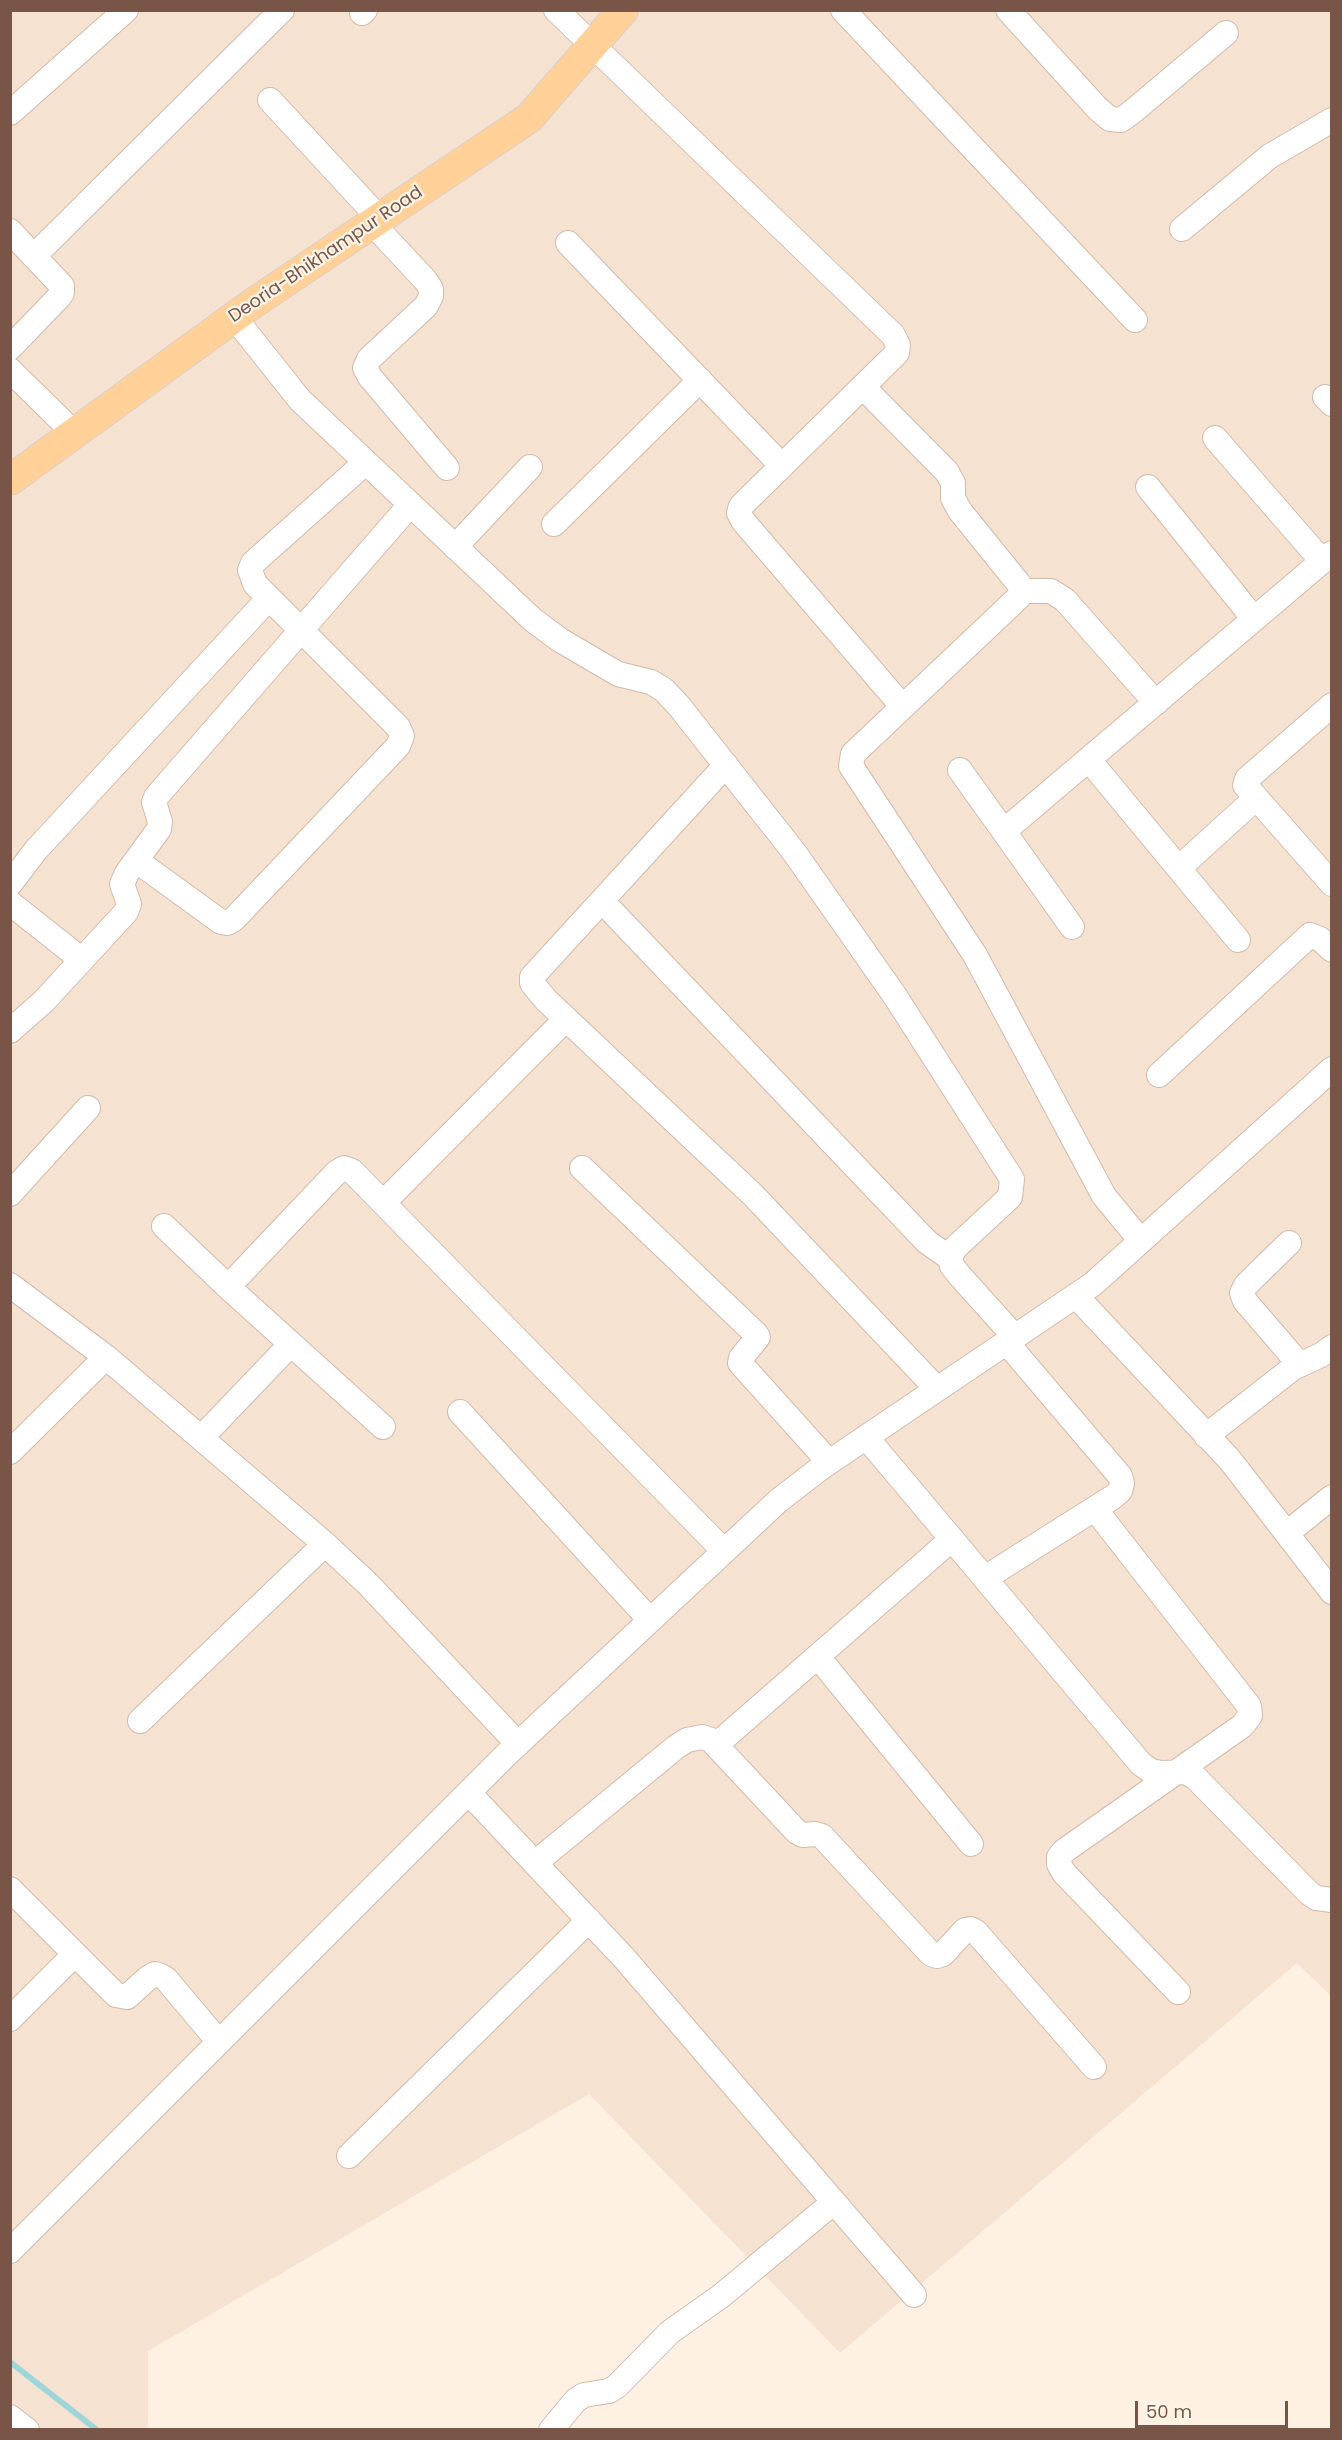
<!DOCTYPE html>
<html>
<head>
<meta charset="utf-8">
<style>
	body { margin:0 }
	#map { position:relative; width:1342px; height:2440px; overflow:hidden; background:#fef1e3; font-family:Poppins,sans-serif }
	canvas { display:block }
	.frame { position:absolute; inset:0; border:12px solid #785547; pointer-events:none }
	.scale { position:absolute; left:1135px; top:2401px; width:153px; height:27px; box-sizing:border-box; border:3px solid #785547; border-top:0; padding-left:8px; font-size:18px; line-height:21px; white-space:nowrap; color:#785547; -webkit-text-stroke:4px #fff6eb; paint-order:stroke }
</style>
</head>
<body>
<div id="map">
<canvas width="1342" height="2440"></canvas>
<div class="frame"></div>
<div class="scale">50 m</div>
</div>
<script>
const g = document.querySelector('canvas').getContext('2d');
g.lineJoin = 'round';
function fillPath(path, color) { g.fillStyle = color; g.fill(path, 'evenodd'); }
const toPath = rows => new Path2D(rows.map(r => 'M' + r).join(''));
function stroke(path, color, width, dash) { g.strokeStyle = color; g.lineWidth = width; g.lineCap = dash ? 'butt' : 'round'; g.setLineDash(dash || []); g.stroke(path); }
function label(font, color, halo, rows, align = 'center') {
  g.font = font + ' Poppins,sans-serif'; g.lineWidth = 4.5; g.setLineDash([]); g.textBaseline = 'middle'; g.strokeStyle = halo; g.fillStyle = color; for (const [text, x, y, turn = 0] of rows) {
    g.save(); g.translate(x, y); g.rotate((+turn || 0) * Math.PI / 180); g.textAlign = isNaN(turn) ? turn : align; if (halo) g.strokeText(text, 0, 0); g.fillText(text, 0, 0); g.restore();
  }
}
const residential = toPath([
	[11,11,1331,11,1331,1996,1297,1963,840,2353,589,2094,148,2351,148,2429,11,2430]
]);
const stream = toPath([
	[10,2362,97,2430]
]);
const minor = toPath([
	[556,10,893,335,898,345,897,353,741,506,739,513,743,521,902,706],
	[843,10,1135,320],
	[1008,10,1098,109,1110,119,1121,120,1132,112,1226,33],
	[362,13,365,10],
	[270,100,379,218],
	[10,113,126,10],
	[372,223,426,281,431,289,431,296,426,306,369,359,365,368,370,377,447,468],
	[1182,229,1270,156,1332,120],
	[10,231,62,286,62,293,58,298,10,348],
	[568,243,782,466],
	[34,256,282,10],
	[234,317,300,400,533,620,560,640,618,674,651,682,664,690,679,706,794,852,895,996,1012,1179,1010,1197,955,1248,950,1258,952,1266,960,1276,1015,1337],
	[10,370,74,433],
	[863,387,947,472,953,483,953,498,960,511,1019,584,1022,591,1019,597,853,754,851,766,975,955,1104,1196,1141,1241],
	[1325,397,1332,404],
	[1215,438,1322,561],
	[1148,487,1254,619],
	[554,524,700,380],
	[455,547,530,467],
	[1022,591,1051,591,1065,600,1156,703],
	[1332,705,1247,779,1245,785,1332,884],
	[1089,760,1238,940],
	[726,765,532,977,532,983,546,1000,753,1195,937,1389],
	[960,770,1072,927],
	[1004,831,1332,553],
	[137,861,221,922,227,923,234,919,398,746,402,736,398,727,255,584,250,570,253,563,365,463],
	[1179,868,1255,799],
	[10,884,36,850,269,598],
	[602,901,927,1242,950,1258],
	[10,903,82,960],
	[10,1031,44,1001,126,912,129,904,122,884,127,873,159,829,160,822,154,802,156,797,410,505],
	[1159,1075,1310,935,1320,939,1332,950],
	[582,1168,756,1334,758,1337,741,1358,740,1363,829,1462],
	[10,1194,88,1108],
	[384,1202,566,1019],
	[164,1226,228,1287,383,1427],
	[1289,1243,1246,1285,1242,1293,1245,1301,1300,1365],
	[10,1285,106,1357,325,1544,368,1584,518,1744],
	[228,1287,336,1173,344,1168,352,1171,724,1551],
	[1076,1296,1230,1460,1332,1592],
	[460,1412,650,1620],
	[1206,1436,1293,1368,1321,1355,1332,1347],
	[866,1437,1141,1764,1151,1771,1161,1773,1186,1772,1196,1778,1309,1893,1316,1898,1332,1900],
	[201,1438,291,1344],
	[10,1452,106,1357],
	[1095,1509,1249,1706,1250,1716,1242,1726,1064,1851,1059,1857,1059,1864,1064,1873,1178,1992],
	[1287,1533,1332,1497],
	[985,1578,1113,1497,1120,1491,1122,1483,1120,1476,1007,1343],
	[818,1657,971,1844],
	[140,1721,325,1544],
	[716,1745,952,1539],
	[469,1793,625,1959,914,2295],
	[535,1863,676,1747,687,1740,702,1737,711,1740,797,1832,803,1835,815,1834,822,1836,931,1954,937,1956,943,1954,965,1930,971,1929,976,1932,1094,2067],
	[10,1889,116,1995,127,1997,148,1978,155,1974,161,1976,166,1979,219,2042],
	[10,2019,75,1954],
	[349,2156,589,1920],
	[10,2251,507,1754,778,1501,822,1467,1093,1284,1332,1069],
	[10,2417,27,2430],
	[551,2430,576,2400,584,2395,609,2391,617,2386,670,2332,721,2296,834,2202]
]);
const major = toPath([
	[10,480,255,302,529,118,623,10]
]);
const streetNames = [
	["Deoria-Bhikhampur Road",326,255,-34]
];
fillPath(residential, '#f6e2d1');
stroke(stream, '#9cd6db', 6);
stroke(minor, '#d2baab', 26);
stroke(major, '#d9cfcb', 32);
stroke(minor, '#fff', 24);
stroke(major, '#ffd199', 30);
label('18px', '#785547', '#fff6eb', streetNames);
</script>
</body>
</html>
